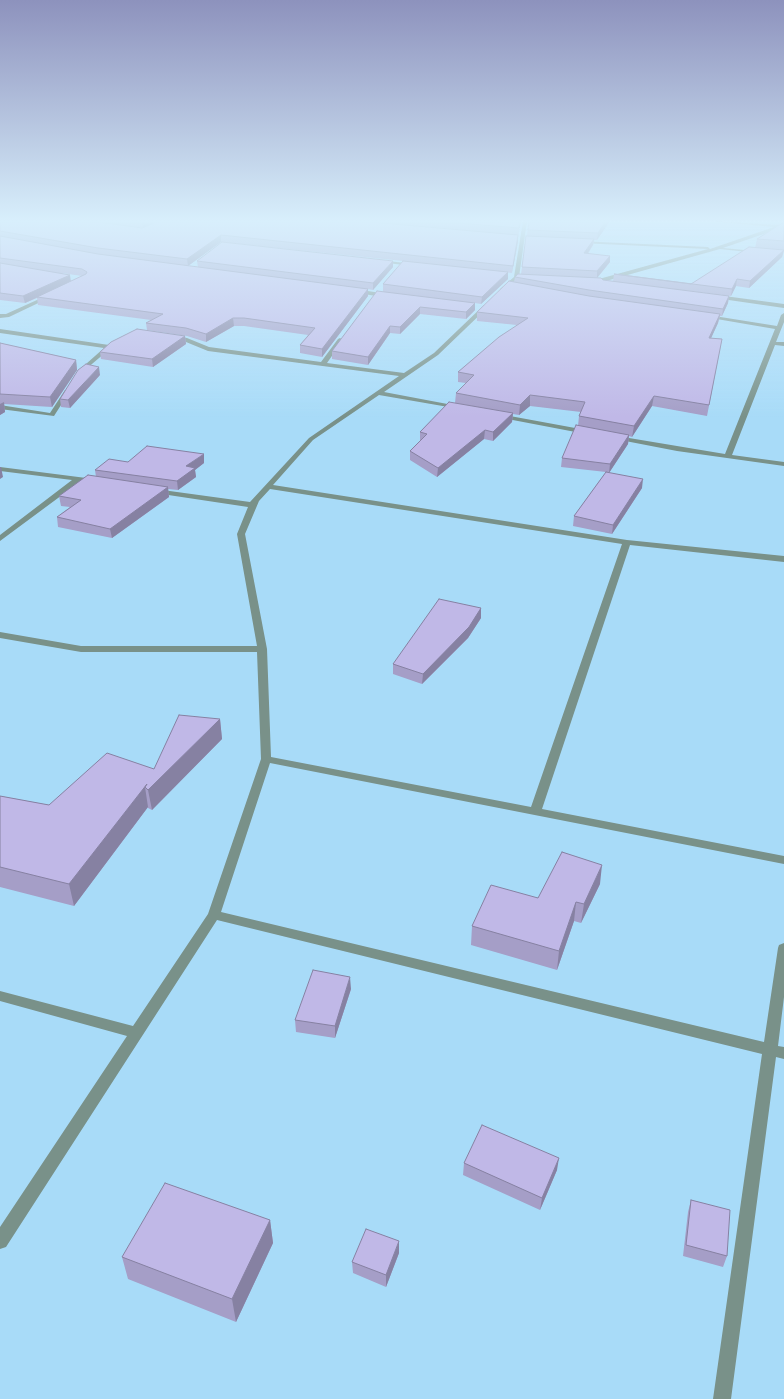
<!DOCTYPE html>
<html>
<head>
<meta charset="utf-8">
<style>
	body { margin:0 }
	canvas { display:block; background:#a8dbf8 }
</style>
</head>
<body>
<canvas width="784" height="1399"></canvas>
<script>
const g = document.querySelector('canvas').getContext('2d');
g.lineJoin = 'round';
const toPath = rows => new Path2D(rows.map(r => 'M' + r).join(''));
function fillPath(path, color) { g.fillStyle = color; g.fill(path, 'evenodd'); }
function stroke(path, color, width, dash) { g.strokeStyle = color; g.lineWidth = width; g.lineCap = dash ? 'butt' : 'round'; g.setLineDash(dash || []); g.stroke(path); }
const street = toPath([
	[523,221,527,221,519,277,504,291,500,291,500,289,514,277,523,221],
	[710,221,779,225,784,224,784,227,723,248,755,251,757,253,720,249,599,283,591,284,588,282,708,249,580,243,578,241,708,247,710,249,774,227,710,221],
	[380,260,413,264,415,265,413,266,378,262,380,260],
	[355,289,387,294,390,296,387,298,353,292,352,291,355,289],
	[48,295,53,296,9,317,0,318,0,314,6,314,48,295],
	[717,295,784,304,784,308,715,298,715,296,717,295],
	[484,305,489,306,438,355,384,392,458,406,460,407,460,409,379,395,313,440,273,485,627,540,784,556,784,562,630,545,542,809,784,856,784,864,270,763,221,912,764,1042,778,948,779,945,784,943,784,997,778,1046,784,1047,784,1059,776,1057,731,1399,713,1399,762,1054,217,920,6,1247,0,1249,0,1227,127,1036,0,1001,0,991,133,1026,208,914,261,759,257,652,81,652,0,638,0,632,81,646,257,646,237,534,248,507,155,493,151,491,155,489,250,502,309,438,399,376,208,351,186,342,171,338,174,336,187,338,209,347,321,362,338,339,340,338,343,340,327,363,404,373,434,353,484,305],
	[270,489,622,544,531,807,271,757,267,649,245,534,259,501,270,489],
	[784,313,784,322,776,342,784,342,784,346,775,345,732,455,784,462,784,466,677,451,615,439,614,438,617,436,725,454,775,329,705,317,708,315,777,326,781,315,784,313],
	[0,329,109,345,112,347,79,375,77,374,77,372,104,348,0,333,0,329],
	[65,390,70,391,54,416,0,409,0,405,50,413,65,390],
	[499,414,586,430,589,432,586,434,497,417,496,416,499,414],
	[0,467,94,479,98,481,94,483,81,481,0,541,0,535,72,480,0,471,0,467]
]);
const wall = toPath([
	[0,221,521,221,512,273,503,272,508,279,481,304,475,303,475,310,466,319,420,314,400,334,390,333,368,365,332,359,332,351,383,292,383,284,403,261,221,242,188,266,198,267,197,261,393,267,373,290,368,289,368,296,322,357,300,353,300,345,308,335,244,326,234,326,206,342,187,336,147,330,146,323,151,320,38,305,37,298,25,303,0,300],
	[62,273,82,276,71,281],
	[529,221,610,221,597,240,594,240,593,245,588,254,610,256,610,262,597,278,603,280,613,281,614,274,691,284,755,248,757,239,784,222,784,251,782,257,749,288,736,286,731,296,675,289,729,296,728,303,722,316,720,316,718,323,711,338,722,339,707,416,652,406,632,437,629,436,628,444,609,473,642,488,612,534,573,526,574,516,606,472,561,467,562,458,578,426,579,416,581,412,530,406,519,415,513,414,512,422,493,441,484,439,437,477,410,460,410,451,420,441,420,432,455,403,456,393,466,383,458,382,458,372,517,325,477,321,477,312,514,282,515,277,521,274],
	[185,336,186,344,153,367,101,359,100,352],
	[0,343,76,360,77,370,52,407,4,404,5,412,0,415],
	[100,375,70,408,61,407,60,399],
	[128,462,204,463,195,470,196,477,178,490,168,489,169,497,112,538,58,527,57,517,70,507,61,506,59,496,96,477,95,470],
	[481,608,481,618,468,638,422,684,393,674,393,664],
	[220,719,222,739,152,810,148,808,148,807,74,906,0,887,0,796,49,805,154,769],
	[600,884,581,923,574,921,557,970,471,945,472,926,538,898],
	[351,989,335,1038,296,1032,295,1020],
	[464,1163,557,1170,540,1210,463,1175],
	[691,1200,727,1256,723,1267,683,1256,688,1212],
	[270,1220,273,1243,236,1322,128,1279,122,1257],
	[399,1253,386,1287,353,1273,352,1262]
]);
const shadedWall = toPath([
	[146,221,163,221,143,229,142,222],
	[606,221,610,221,597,240,598,233],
	[221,235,221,242,188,266,187,259],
	[518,235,518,242,512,273,513,266],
	[594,239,593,245,583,260,584,253],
	[784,250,782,257,749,288,750,281],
	[610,256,610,262,597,278,597,271],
	[393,261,393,267,373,290,373,283],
	[508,272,508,279,481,304,482,297],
	[70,275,71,282,25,303,23,296],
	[737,279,736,286,731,296,732,289],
	[368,289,368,296,322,357,322,349],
	[729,296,728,303,722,316,723,309],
	[475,303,475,310,466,319,466,312],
	[420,307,420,314,400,334,400,327],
	[720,314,718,323,707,347,709,338],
	[233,318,234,326,206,342,206,334],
	[390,326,390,333,368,365,368,357],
	[185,336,186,344,153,367,152,359],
	[76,360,77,370,52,407,50,397],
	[99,367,100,375,70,408,68,400],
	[530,395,530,406,519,415,520,405],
	[654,396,652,406,632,437,634,426],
	[4,402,5,412,0,415,0,404],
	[513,413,512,422,493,441,493,432],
	[485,430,484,439,437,477,438,468],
	[629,435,628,444,609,473,610,464],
	[204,454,204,463,195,470,196,477,178,490,177,481,186,466],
	[0,467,1,467,3,477,0,479],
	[643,479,642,488,612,534,613,525],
	[168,487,169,497,112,538,110,529],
	[481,608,481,618,468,638,422,684,423,674],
	[220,719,222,739,152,810,148,790],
	[147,784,145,787,148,807,74,906,69,884],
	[602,865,600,884,581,923,584,904],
	[576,902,574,921,557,970,559,951],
	[350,977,351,989,335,1038,335,1026],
	[559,1158,557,1170,540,1210,542,1198],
	[270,1220,273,1243,236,1322,232,1299],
	[399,1241,399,1253,386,1287,386,1275]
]);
const building = toPath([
	[0,221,92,221,142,228,159,221,366,221,382,223,518,235,513,266,221,235,187,259,98,248,0,231,0,221],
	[133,221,146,221,142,222,133,221],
	[433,221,520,221,519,228,433,221],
	[529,221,606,221,598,233,528,230,529,221],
	[784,222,784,241,757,239,784,222],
	[0,236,98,254,368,289,322,349,300,345,315,328,244,318,233,318,206,334,186,328,146,323,163,314,37,297,86,274,87,272,82,269,0,258,0,236],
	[526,236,594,239,584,253,610,256,597,271,522,267,526,236],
	[222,242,393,261,373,283,197,261,222,242],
	[749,247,784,250,750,281,737,279,732,289,614,274,691,284,749,247],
	[403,261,508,272,482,297,383,284,403,261],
	[0,263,70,275,23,296,0,293,0,263],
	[518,274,601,278,603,280,729,296,723,309,589,290,515,277,518,274],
	[509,281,589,296,720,314,709,338,722,339,709,405,654,396,634,426,579,416,585,402,530,395,520,405,456,393,474,375,458,372,499,337,528,318,477,312,509,281],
	[377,291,475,303,466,312,420,307,400,327,390,326,368,357,332,351,377,291],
	[137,329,185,336,152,359,100,352,111,342,137,329],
	[0,343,76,360,50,397,0,394,0,343],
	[86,364,99,367,68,400,60,399,78,370,86,364],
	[449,402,513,413,493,432,485,430,438,468,410,451,427,434,420,432,449,402],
	[576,425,629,435,610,464,562,458,576,425],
	[147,446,204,454,186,466,195,468,177,481,95,470,109,459,128,462,147,446],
	[606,472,643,479,613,525,574,516,606,472],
	[88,475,168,487,110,529,57,517,81,500,59,496,88,475],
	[439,599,481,608,469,627,423,674,393,664,439,599],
	[179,715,220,719,148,790,145,787,147,784,69,884,0,867,0,796,49,805,107,753,154,769,179,715],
	[562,852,602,865,584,904,576,902,559,951,472,926,491,885,538,898,562,852],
	[313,970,350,977,335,1026,295,1020,313,970],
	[482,1125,559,1158,542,1198,464,1163,482,1125],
	[165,1183,270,1220,232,1299,122,1257,165,1183],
	[691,1200,730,1210,727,1256,686,1245,691,1200],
	[366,1229,399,1241,386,1275,352,1262,366,1229]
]);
fillPath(street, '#799189');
fillPath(wall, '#a59ec7');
fillPath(shadedWall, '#8681a2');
fillPath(building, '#c0b8e7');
stroke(building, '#8681a2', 1);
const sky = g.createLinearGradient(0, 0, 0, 417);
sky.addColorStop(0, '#8d92bd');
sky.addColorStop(0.53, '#d8effc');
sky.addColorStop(1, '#d8effc00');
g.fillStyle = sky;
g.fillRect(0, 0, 784, 417);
</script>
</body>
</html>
